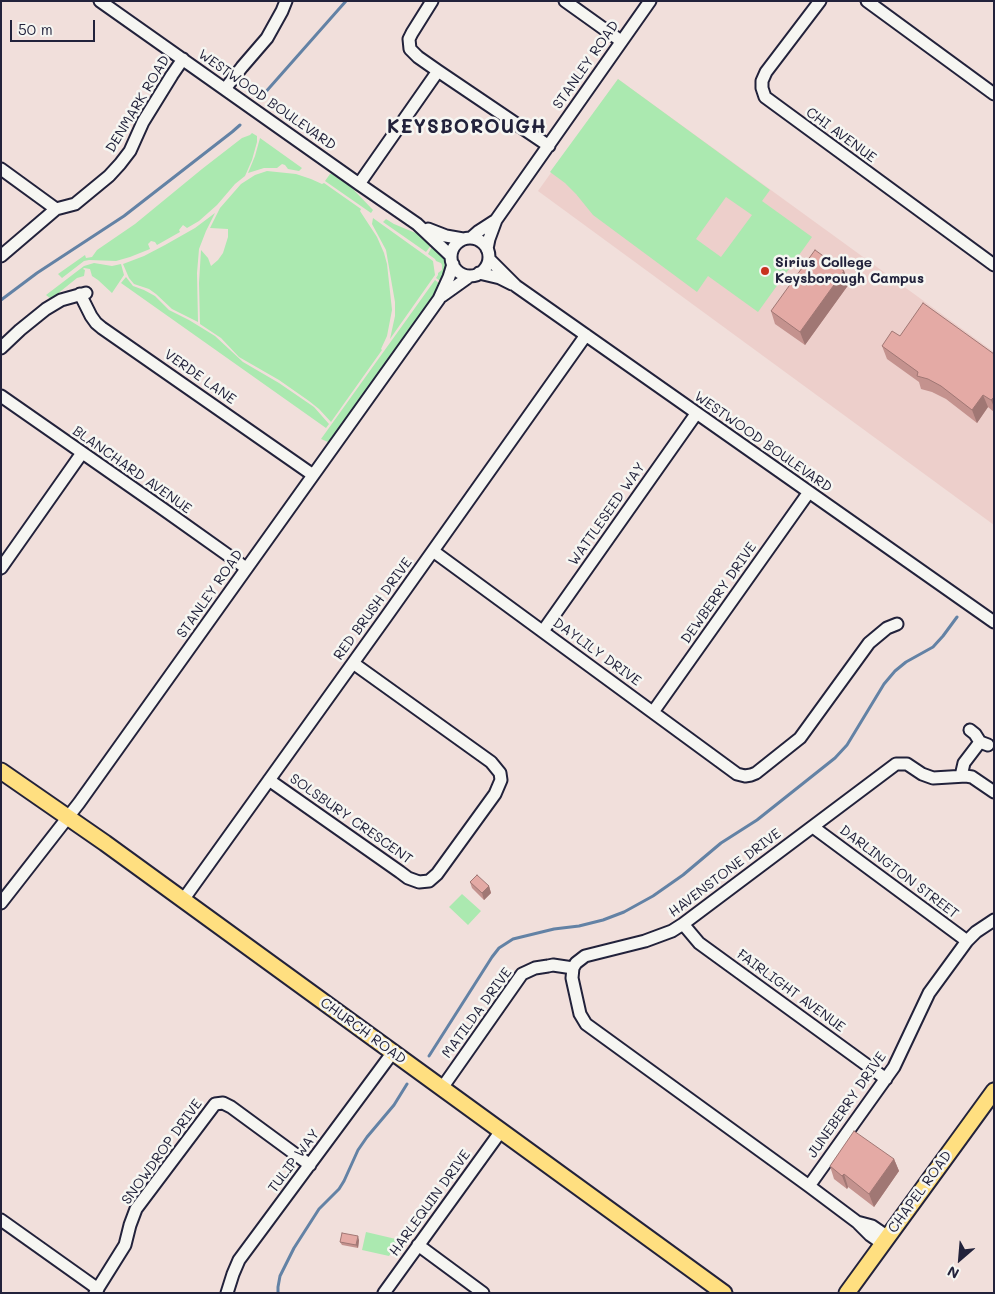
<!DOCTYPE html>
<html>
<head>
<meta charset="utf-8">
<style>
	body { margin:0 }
	#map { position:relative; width:995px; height:1294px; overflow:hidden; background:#f1dfdb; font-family:Mali,sans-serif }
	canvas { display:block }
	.frame { position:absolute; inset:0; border:2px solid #22223b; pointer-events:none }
	.north { position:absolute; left:935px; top:1234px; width:50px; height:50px; -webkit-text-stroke:4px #f6f6f2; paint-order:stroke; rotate:207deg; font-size:14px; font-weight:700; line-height:20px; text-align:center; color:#22223b }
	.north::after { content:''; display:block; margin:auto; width:18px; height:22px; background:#22223b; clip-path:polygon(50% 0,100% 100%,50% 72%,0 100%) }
	.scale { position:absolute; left:10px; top:20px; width:85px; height:22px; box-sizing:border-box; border:2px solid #22223b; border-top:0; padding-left:6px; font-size:15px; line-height:18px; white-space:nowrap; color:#22223b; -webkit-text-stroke:4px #f6f6f2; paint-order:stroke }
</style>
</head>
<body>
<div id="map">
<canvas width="995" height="1294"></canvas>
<div class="frame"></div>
<div class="north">N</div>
<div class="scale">50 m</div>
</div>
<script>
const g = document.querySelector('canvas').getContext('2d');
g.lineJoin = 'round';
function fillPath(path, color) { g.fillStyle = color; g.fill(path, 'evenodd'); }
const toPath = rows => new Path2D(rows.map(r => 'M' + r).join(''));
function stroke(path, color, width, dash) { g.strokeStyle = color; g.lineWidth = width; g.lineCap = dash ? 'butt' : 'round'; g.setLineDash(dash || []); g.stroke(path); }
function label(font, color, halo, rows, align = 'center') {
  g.font = font + ' Mali,sans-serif'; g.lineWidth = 5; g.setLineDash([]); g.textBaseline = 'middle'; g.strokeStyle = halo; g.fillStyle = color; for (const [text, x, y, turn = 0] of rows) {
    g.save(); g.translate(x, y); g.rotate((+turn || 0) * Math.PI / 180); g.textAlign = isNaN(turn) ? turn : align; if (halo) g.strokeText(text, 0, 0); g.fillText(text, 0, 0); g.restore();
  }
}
const built = toPath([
	[618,79,994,352,994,525,538,191]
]);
const green = toPath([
	[618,79,770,190,762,201,812,237,758,312,708,276,697,292,593,215,576,194,565,183,550,172],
	[726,197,752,215,721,257,696,239],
	[252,133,257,136,257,142,252,160,245,176,235,184,217,205,199,221,187,228,183,225,179,230,180,232,157,245,155,242,151,241,148,244,150,249,130,257,116,261,89,260,84,261,62,278,58,274,85,255,86,258,92,257,97,250,135,224,202,169,242,138,250,135],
	[260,138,302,168,299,171,288,169,285,165,282,164,277,168,264,168,248,173,255,156],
	[267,171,296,174,311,179,322,184,324,183,361,209,360,211,377,237,384,253,387,264,392,310,387,336,381,349,382,350,331,422,319,409,309,401,279,380,239,357,221,338,200,324,199,283,201,250,208,258,211,266,218,260,223,253,228,237,228,229,210,228,220,208,241,184,255,175],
	[330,174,332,174,350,186,373,210,371,213,325,181],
	[215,213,206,231,199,249,197,273,198,322,172,309,156,294,149,289,134,284,129,278,123,264,144,256,165,245,195,228],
	[373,218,433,261,435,275,390,339,395,316,395,302,392,285,386,250,372,224],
	[386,219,394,224,418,234,432,244,426,252,383,222],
	[433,245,445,256,447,261,448,266,443,283,436,278,438,275,438,273,442,270,442,265,441,263,436,261,435,259,428,254],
	[94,263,112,266,121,264,124,275,112,293,98,280,92,276,90,269,84,268,83,269,85,270,84,276,77,278,51,299,46,295,84,266],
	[126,277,133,286,144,290,155,296,169,310,189,320,215,336,243,362,279,383,314,407,329,424,326,428,121,283],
	[435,280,441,285,329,442,328,442,321,439],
	[462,894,481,911,468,925,449,907],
	[366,1232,400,1240,389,1256,362,1250]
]);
const stream = toPath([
	[263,95,346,1],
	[1,300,37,273,124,216,232,132,240,125],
	[429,1056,492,957,499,948,513,939,554,929,579,926,603,920,624,912,653,896,683,875,721,843,757,820,835,758,847,745,884,684,895,671,906,662,933,647,943,636,957,617],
	[278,1293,278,1287,280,1276,294,1248,319,1209,339,1189,344,1181,358,1150,367,1137,394,1105,407,1084]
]);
const minor = toPath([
	[100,1,359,184,417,224,451,256],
	[432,1,412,33,409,39,410,49,418,57,438,71,549,146],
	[565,1,621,41],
	[820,1,766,72,762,81,762,88,765,97,994,265],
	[867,1,994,94],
	[225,89,242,67,267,38,282,11,286,1],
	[1,169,56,209],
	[359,184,438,71],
	[428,229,446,236,463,239],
	[471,238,479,231,496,220],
	'451 257a19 19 0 1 1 38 0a19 19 0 1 1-38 0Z',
	[487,249,489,239,496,220,650,1],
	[1,256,56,209,75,204,109,176,120,164,130,151,143,122,172,75,183,59],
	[489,259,516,286,994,622],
	[479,273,500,278,512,284],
	[80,294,91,316,96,323,102,328,313,475],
	[442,296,470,276],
	[1,348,20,330,46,309,61,300,86,293],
	[1,396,163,509,246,568],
	[433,551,737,774,745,776,751,775,756,773,800,738,869,643,887,628,897,624],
	[1,568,82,453],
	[543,631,696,414],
	[653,712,809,492],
	[970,730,975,734,980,742,988,745],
	[961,776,964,763,980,742],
	[269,780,400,872,408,878,419,882,429,881,437,874,495,794,501,780,500,773,491,762,353,663],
	[813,827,967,941],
	[183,900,386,617,586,335],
	[1,903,79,803,439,299,449,277,453,264],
	[683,924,699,943,886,1079],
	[442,1088,522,974,535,968,548,966,553,965,573,968],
	[809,1186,894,1067,929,993,967,941,976,932,994,920],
	[1,1220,98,1289],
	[857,1222,872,1226,888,1237],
	[883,1244,870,1235,857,1222,809,1186,586,1024,580,1014,572,978,573,968,576,963,585,956,645,941,672,931,683,924,896,764,907,764,922,774,933,778,966,776,972,777,994,792],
	[418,1245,483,1293],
	[95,1293,125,1245,130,1225,136,1209,215,1104,223,1103,231,1107,310,1165],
	[227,1293,233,1274,239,1260,393,1052],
	[384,1293,501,1131]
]);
const major = toPath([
	[1,771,105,843,724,1293],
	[847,1293,994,1091]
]);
const wall = toPath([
	[844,271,849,284,805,345,775,324,771,311],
	[900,336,994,354,994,412,988,407,977,423,946,399,932,392,921,389,919,382,887,359,882,346],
	[470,882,489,886,491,893,484,900,472,888],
	[894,1159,899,1171,874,1207,848,1187,847,1189,834,1179,830,1166],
	[359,1240,358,1248,342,1245,340,1242]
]);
const shadedWall = toPath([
	[844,271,849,284,805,345,800,332],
	[983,395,988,407,977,423,972,410],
	[994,397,994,407,991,400],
	[489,886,491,893,484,900,482,893],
	[894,1159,899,1171,874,1207,869,1194],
	[844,1174,848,1187,847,1189,842,1176],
	[358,1236,359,1240,358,1248,356,1245]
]);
const building = toPath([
	[815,250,844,271,800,332,771,311,815,250],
	[923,303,994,354,994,397,991,400,983,395,972,410,941,386,928,379,917,376,918,372,882,346,892,331,900,336,923,303],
	[477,875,489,886,482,893,470,882,477,875],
	[854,1131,894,1159,869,1194,844,1174,842,1176,830,1166,854,1131],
	[342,1233,358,1236,356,1245,340,1242,342,1233]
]);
const markers = [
	[765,271,5,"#c8321e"]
];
const streetNames = [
	["STANLEY ROAD",586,65,-55],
	["WESTWOOD BOULEVARD",267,100,35],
	["DENMARK ROAD",138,104,-59],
	["CHI AVENUE",841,135,36],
	["VERDE LANE",200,377,35],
	["WESTWOOD BOULEVARD",763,442,35],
	["BLANCHARD AVENUE",132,470,35],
	["WATTLESEED WAY",607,514,-55],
	["DEWBERRY DRIVE",719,593,-55],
	["STANLEY ROAD",210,594,-55],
	["RED BRUSH DRIVE",373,609,-54],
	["DAYLILY DRIVE",597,652,36],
	["SOLSBURY CRESCENT",351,819,35],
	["DARLINGTON STREET",899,872,37],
	["HAVENSTONE DRIVE",725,873,-37],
	["FAIRLIGHT AVENUE",791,991,36],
	["MATILDA DRIVE",477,1013,-54],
	["CHURCH ROAD",363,1031,36],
	["JUNEBERRY DRIVE",847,1105,-55],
	["SNOWDROP DRIVE",162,1152,-54],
	["TULIP WAY",294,1161,-53],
	["CHAPEL ROAD",920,1192,-54],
	["HARLEQUIN DRIVE",430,1203,-54]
];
const poiNames = [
	["Sirius College",775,263],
	["Keysborough Campus",775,279]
];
const districtNames = [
	["KEYSBOROUGH",467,127]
];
fillPath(built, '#edcfcb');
fillPath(green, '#abe9b0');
stroke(stream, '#6382a5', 3);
stroke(minor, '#22223b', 15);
stroke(major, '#22223b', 19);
stroke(minor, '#f6f6f2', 11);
stroke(major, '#ffdf80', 15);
fillPath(wall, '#c4928e');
fillPath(shadedWall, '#a07774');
fillPath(building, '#e4aaa5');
stroke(building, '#a07774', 1);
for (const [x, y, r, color] of markers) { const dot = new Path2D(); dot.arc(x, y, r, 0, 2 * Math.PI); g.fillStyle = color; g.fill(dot); stroke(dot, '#f6f6f2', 2); }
label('14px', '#22223b', '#f6f6f2', streetNames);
label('bold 14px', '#22223b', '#f6f6f2', poiNames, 'left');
g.letterSpacing = '1px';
label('bold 19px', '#22223b', '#f6f6f2', districtNames);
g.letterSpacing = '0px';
</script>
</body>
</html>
